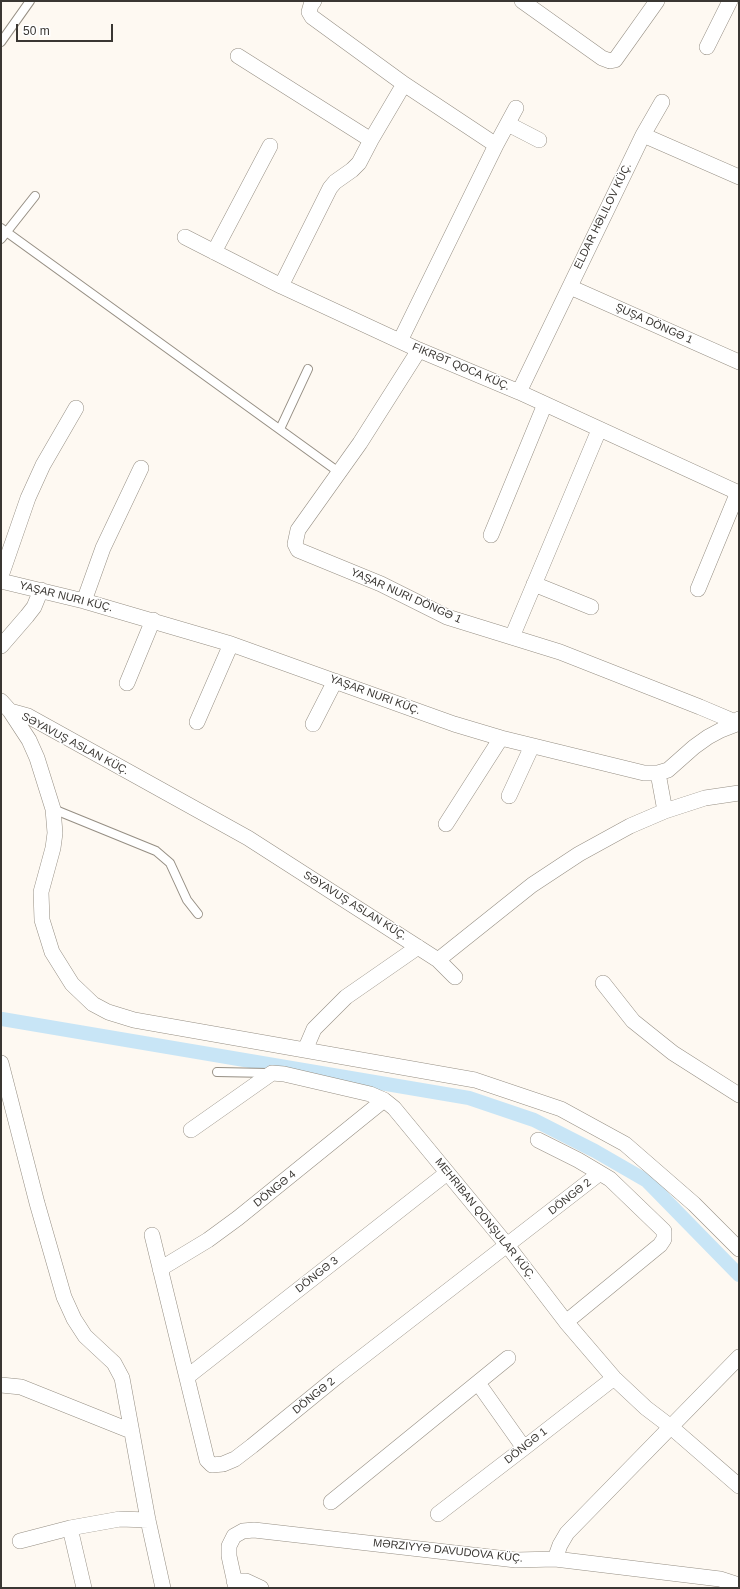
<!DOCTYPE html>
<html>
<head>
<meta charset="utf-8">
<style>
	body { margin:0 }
	#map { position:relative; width:740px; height:1589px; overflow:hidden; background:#fef9f2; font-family:Helvetica,sans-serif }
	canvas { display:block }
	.frame { position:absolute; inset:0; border:2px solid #3a3733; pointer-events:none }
	.scale { position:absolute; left:16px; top:24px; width:97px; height:18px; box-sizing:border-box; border:2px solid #3a3733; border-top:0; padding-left:5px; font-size:12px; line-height:14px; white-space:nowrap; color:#3a3733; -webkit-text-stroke:3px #fff; paint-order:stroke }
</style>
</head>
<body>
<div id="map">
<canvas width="740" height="1589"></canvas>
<div class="frame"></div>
<div class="scale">50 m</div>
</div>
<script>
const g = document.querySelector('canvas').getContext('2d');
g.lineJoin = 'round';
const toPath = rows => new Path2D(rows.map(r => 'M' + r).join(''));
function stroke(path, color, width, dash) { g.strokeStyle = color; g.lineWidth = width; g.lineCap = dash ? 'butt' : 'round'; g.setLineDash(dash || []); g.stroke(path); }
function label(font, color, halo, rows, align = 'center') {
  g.font = font + ' Helvetica,sans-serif'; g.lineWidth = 3; g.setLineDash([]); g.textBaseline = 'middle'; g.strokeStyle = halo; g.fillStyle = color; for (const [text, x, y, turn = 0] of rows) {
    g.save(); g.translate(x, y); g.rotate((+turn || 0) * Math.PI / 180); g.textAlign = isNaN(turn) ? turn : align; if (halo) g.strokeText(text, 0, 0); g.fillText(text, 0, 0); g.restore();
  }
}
const canal = toPath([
	[2,1019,469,1098,534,1120,595,1151,647,1181,739,1275]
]);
const service = toPath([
	[1,42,30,1],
	[1,228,340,473],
	[1,239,35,196],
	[280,429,308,369],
	[53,809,156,851,170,863,187,900,198,914],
	[217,1072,269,1073]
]);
const minor = toPath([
	[314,1,311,5,309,12,312,17,404,84,496,145],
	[522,1,602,58,610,61,615,60,657,1],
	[707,47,730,1],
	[238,56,371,140],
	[508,124,539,140],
	[643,135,662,102],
	[185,237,281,286,419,350,519,392,739,493],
	[214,252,270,146],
	[281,286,330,188,335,182,352,170,359,163,371,140,404,84],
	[570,287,739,362],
	[400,341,496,145,516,108],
	[419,350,360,443,298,530,295,544,298,550,381,584,447,617,560,652,700,707,738,723,739,719],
	[519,392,643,135,739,177],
	[491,535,545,404],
	[1,576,28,498,43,465,76,408],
	[1,581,84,601,231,644,454,724,501,738,644,773,658,773,668,770,694,747,708,737,721,730,739,723],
	[534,584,591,607],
	[698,589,738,492],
	[84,601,103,548,141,468],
	[512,637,599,430],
	[1,646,27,616,34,607,41,590],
	[127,683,153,620],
	[1,701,10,711,28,716,248,838,438,960,532,885,579,854,630,826,665,811,658,773],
	[10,711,29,740,37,758,53,809,55,833,53,848,41,892,42,920,52,952,72,984,93,1004,108,1012,134,1020,475,1080,561,1109,625,1144,694,1204,739,1249],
	[197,722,231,644],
	[313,724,335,681],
	[509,796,532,746],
	[665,811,705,798,739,793],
	[446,824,501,738],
	[438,960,455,977],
	[603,983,633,1021,673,1053,739,1095],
	[305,1050,314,1029,346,997,418,947],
	[1,1063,37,1203,64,1297,74,1319,85,1336,114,1363,122,1378,148,1520,163,1588],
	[191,1130,272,1073,284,1074,370,1094,384,1100,394,1108,507,1245,566,1322,614,1378,646,1408,671,1427,739,1486],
	[538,1140,578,1160,610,1179,664,1231,664,1239,660,1245,566,1322],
	[152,1235,207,1460,212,1465,223,1464,235,1459,252,1446,339,1375,600,1173],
	[160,1269,208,1240,238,1218,384,1100],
	[187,1377,447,1173],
	[478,1383,524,1448],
	[1,1385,21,1387,131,1431],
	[331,1502,508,1358],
	[438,1514,524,1448,614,1378],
	[20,1541,70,1528],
	[555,1559,560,1545,567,1533,739,1357],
	[234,1581,246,1581,261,1588],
	[84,1588,70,1528,120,1519,148,1520],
	[236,1588,229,1556,229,1546,234,1536,243,1531,254,1530,516,1560,555,1559,720,1579,739,1585]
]);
const streetNames = [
	["ELDAR HƏLILOV KÜÇ.",603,216,-64],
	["ŞUŞA DÖNGƏ 1",654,324,24],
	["FIKRƏT QOCA KÜÇ.",461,367,23],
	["YAŞAR NURI DÖNGƏ 1",406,596,24],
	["YAŞAR NURI KÜÇ.",66,597,14],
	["YAŞAR NURI KÜÇ.",375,695,20],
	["SƏYAVUŞ ASLAN KÜÇ.",75,744,28],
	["SƏYAVUŞ ASLAN KÜÇ.",355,906,32],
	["DÖNGƏ 4",275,1189,-39],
	["DÖNGƏ 2",570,1197,-38],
	["MEHRIBAN QONŞULAR KÜÇ.",485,1219,51],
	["DÖNGƏ 3",317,1275,-38],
	["DÖNGƏ 2",314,1396,-39],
	["DÖNGƏ 1",526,1446,-38],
	["MƏRZIYYƏ DAVUDOVA KÜÇ.",448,1551,6]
];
stroke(canal, '#c8e5f6', 14);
stroke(service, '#968f84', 10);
stroke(minor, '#968f84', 16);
stroke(service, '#fff', 8);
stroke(minor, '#fff', 15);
label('11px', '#3a3733', '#fff', streetNames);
</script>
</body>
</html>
